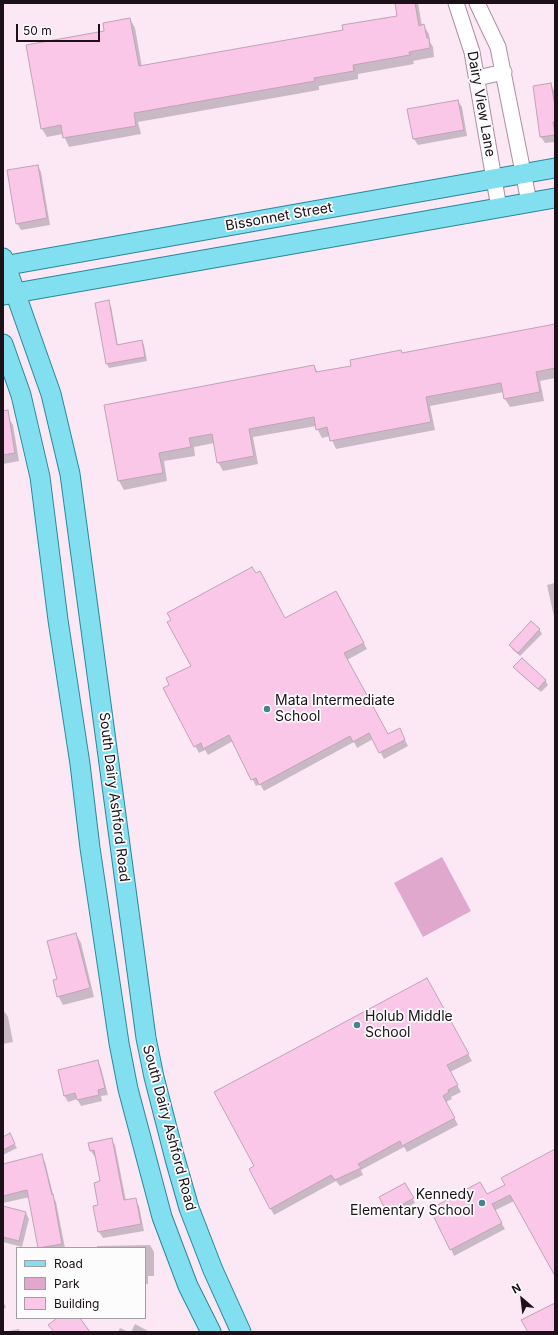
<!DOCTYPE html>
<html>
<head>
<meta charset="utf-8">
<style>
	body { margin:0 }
	#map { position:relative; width:558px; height:1335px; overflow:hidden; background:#fce8f5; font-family:Inter,sans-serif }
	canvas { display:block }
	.frame { position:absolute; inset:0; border:4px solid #1c1118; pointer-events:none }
	.legend { position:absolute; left:16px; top:1247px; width:130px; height:72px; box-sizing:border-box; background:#fcfcfc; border:1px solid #a29ea1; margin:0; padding:5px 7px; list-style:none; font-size:12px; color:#1c1118 }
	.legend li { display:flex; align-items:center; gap:8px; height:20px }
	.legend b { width:20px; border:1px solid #a29ea1 }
	.north { position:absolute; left:502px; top:1279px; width:40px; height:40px; -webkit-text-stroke:3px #fcfcfc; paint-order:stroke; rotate:332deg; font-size:11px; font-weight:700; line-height:16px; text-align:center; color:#1c1118 }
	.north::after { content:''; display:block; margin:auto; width:14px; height:18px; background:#1c1118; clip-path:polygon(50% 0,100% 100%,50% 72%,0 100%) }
	.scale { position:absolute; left:16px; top:24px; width:84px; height:18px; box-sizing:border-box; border:2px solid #1c1118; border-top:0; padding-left:5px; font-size:12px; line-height:14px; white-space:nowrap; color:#1c1118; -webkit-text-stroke:3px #fcfcfc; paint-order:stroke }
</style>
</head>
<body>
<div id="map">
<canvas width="558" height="1335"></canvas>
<div class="frame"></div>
<ul class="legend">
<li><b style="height:5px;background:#81dfef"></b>Road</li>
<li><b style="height:11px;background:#e1a8ce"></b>Park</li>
<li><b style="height:11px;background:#fac7e8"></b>Building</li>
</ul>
<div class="north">N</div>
<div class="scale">50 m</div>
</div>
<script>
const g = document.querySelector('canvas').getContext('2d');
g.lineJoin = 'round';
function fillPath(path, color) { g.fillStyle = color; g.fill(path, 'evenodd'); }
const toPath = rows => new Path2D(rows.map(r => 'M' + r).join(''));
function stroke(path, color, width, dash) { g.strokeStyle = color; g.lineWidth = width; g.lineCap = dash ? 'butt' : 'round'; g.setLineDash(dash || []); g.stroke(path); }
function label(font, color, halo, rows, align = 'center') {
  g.font = font + ' Inter,sans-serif'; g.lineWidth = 3.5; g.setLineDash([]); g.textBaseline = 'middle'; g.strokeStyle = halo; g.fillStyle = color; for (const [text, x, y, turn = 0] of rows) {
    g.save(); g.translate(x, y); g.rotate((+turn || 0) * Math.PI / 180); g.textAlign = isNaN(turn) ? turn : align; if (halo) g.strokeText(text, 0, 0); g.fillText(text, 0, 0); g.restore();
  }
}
const green = toPath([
	[442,857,471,911,423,937,394,883]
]);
const shadow = toPath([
	[396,3,418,3,422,26,424,26,429,34,430,42,433,47,434,57,413,61,414,64,358,74,358,79,319,86,319,90,138,122,141,134,69,147,63,134,47,137,42,129,106,32,130,19,135,28,142,67,344,31,398,17],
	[551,84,555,93,555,142,545,143,541,137],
	[458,101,462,107,467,136,418,145,414,139],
	[38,166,41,172,50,225,21,230,17,223],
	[108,302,111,306,118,346,142,341,144,345,147,361,109,368,107,364],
	[555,325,555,378,540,381,544,401,510,407,505,399,504,392,430,406,435,430,336,449,330,436,322,438,316,426,253,437,258,464,223,471,218,462,214,443,194,447,195,456,164,461,167,481,124,490,119,481,105,406,314,366,318,373,352,366,402,354],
	[8,417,13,425,19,461,3,464,3,418],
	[555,583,555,621,547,585],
	[336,592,367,649,347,660,388,735,403,736,408,746,384,759,373,739,357,748,354,742,264,791,260,784,256,786,233,741,208,755,205,750,199,753,164,689,285,619],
	[539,629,542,634,520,656,512,649,510,645],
	[515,667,545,680,548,685,541,692,517,671],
	[76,934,81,943,94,997,63,1005,58,996,58,979],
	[426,979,472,1061,450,1072,461,1092,451,1097,452,1099,446,1102,458,1125,407,1152,404,1147,361,1170,363,1175,340,1186,336,1181,274,1215,250,1169,256,1167],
	[3,1011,4,1011,8,1017,13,1042,3,1044],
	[98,1062,101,1068,108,1095,101,1096,102,1101,81,1106,77,1099,68,1102,64,1095],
	[9,1135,17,1148,3,1155,3,1138],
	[111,1139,115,1145,126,1201,135,1199,139,1206,144,1231,103,1238,99,1232,94,1207,99,1206,101,1182,96,1157,95,1157,91,1151],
	[555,1150,555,1274,514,1201,494,1211,505,1229,454,1256,451,1249,486,1195,506,1186],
	[41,1156,45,1162,54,1198,56,1202,65,1248,39,1248,30,1197,3,1203,3,1165],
	[405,1184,415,1203,390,1216,380,1197],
	[3,1207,26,1213,29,1219,22,1247,3,1242],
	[150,1245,154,1252,154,1276,148,1276,148,1284,145,1284,145,1248,97,1248,97,1246],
	[3,1302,6,1307,3,1310],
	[135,1324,148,1331,148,1332,131,1332],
	[120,1328,129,1332,118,1332],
	[19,1329,20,1332,3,1332]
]);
const building = toPath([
	[395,3,415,3,419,26,424,24,427,38,429,38,430,48,409,52,410,55,353,65,354,71,314,78,315,81,134,113,136,126,63,138,61,125,41,129,26,45,104,31,103,23,130,18,139,66,343,30,342,25,397,16,395,3],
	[551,83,555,106,555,122,553,122,555,135,540,137,533,86,551,83],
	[458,100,464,130,413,139,407,109,458,100],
	[38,165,47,218,16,224,7,170,38,165],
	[109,300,117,345,142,340,145,357,106,364,95,303,109,300],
	[555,324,555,368,536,372,540,392,504,399,501,383,426,397,431,422,330,441,327,427,316,430,314,417,249,429,254,456,217,463,212,434,189,438,191,447,159,453,163,473,118,481,104,405,314,365,316,372,351,366,350,360,401,350,402,353,555,324],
	[8,410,15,453,3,455,3,411,8,410],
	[252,567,256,573,260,571,285,618,336,591,364,643,344,653,388,734,400,728,405,740,379,753,369,733,353,742,350,736,259,785,256,778,251,780,229,735,203,749,201,743,194,747,163,688,169,685,166,678,191,666,167,622,171,620,167,613,252,567],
	[531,621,540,629,518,653,509,645,531,621],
	[522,658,546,680,538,689,513,667,522,658],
	[76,933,90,988,57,997,53,980,57,979,47,941,76,933],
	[427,978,469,1054,447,1065,458,1085,448,1090,449,1092,443,1096,455,1118,402,1146,400,1141,358,1164,361,1168,335,1180,331,1175,270,1209,249,1169,254,1166,214,1092,427,978],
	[98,1060,105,1088,98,1090,99,1095,77,1100,75,1093,64,1096,58,1070,98,1060],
	[10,1133,15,1144,3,1150,3,1137,10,1133],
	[112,1138,124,1200,136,1198,141,1224,98,1232,93,1206,98,1205,94,1183,100,1181,94,1150,90,1151,88,1143,112,1138],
	[555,1149,555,1276,510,1195,492,1204,502,1223,450,1250,430,1209,480,1182,487,1194,505,1185,501,1178,555,1149],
	[42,1154,52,1195,53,1194,62,1244,38,1248,27,1190,3,1196,3,1164,42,1154],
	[405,1183,414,1198,387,1213,379,1197,405,1183],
	[3,1206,26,1212,19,1241,3,1237,3,1206],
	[555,1303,555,1332,528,1332,521,1320,555,1303],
	[57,1318,80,1318,90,1332,54,1332,48,1325,57,1318]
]);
const minor = toPath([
	[456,3,472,52,499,208],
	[477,3,498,47,529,202],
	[477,78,504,72]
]);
const major = toPath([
	[3,258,51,394,70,474,146,1038,154,1077,175,1159,189,1208,213,1270,241,1332],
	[3,266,555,168],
	[4,295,555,198],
	[3,344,21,395,40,477,58,620,80,764,90,848,119,1043,128,1089,162,1217,188,1286,211,1332]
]);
const markers = [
	[267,709,4,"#418593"],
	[357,1025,4,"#418593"],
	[482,1203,4,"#418593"]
];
const streetNames = [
	["Dairy View Lane",481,104,80],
	["Bissonnet Street",279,217,-10],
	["South Dairy Ashford Road",114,797,83],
	["South Dairy Ashford Road",169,1128,75]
];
const poiNames = [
	["Mata Intermediate",275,701],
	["School",275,717],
	["Holub Middle",365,1017],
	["School",365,1033],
	["Kennedy",474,1195,"right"],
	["Elementary School",474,1211,"right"]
];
fillPath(green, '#e1a8ce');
fillPath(shadow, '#0003');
fillPath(building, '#fac7e8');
stroke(building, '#c0a2b5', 1);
stroke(minor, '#ac8fa2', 17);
stroke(major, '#27899d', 21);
stroke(minor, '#fff', 15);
stroke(major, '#81dfef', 19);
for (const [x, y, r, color] of markers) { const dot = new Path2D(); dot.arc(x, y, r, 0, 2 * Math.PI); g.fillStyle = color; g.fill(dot); stroke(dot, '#fcfcfc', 1.5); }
label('14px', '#1c1118', '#fcfcfc', streetNames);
label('14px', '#1c1118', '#fcfcfc', poiNames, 'left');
</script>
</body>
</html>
